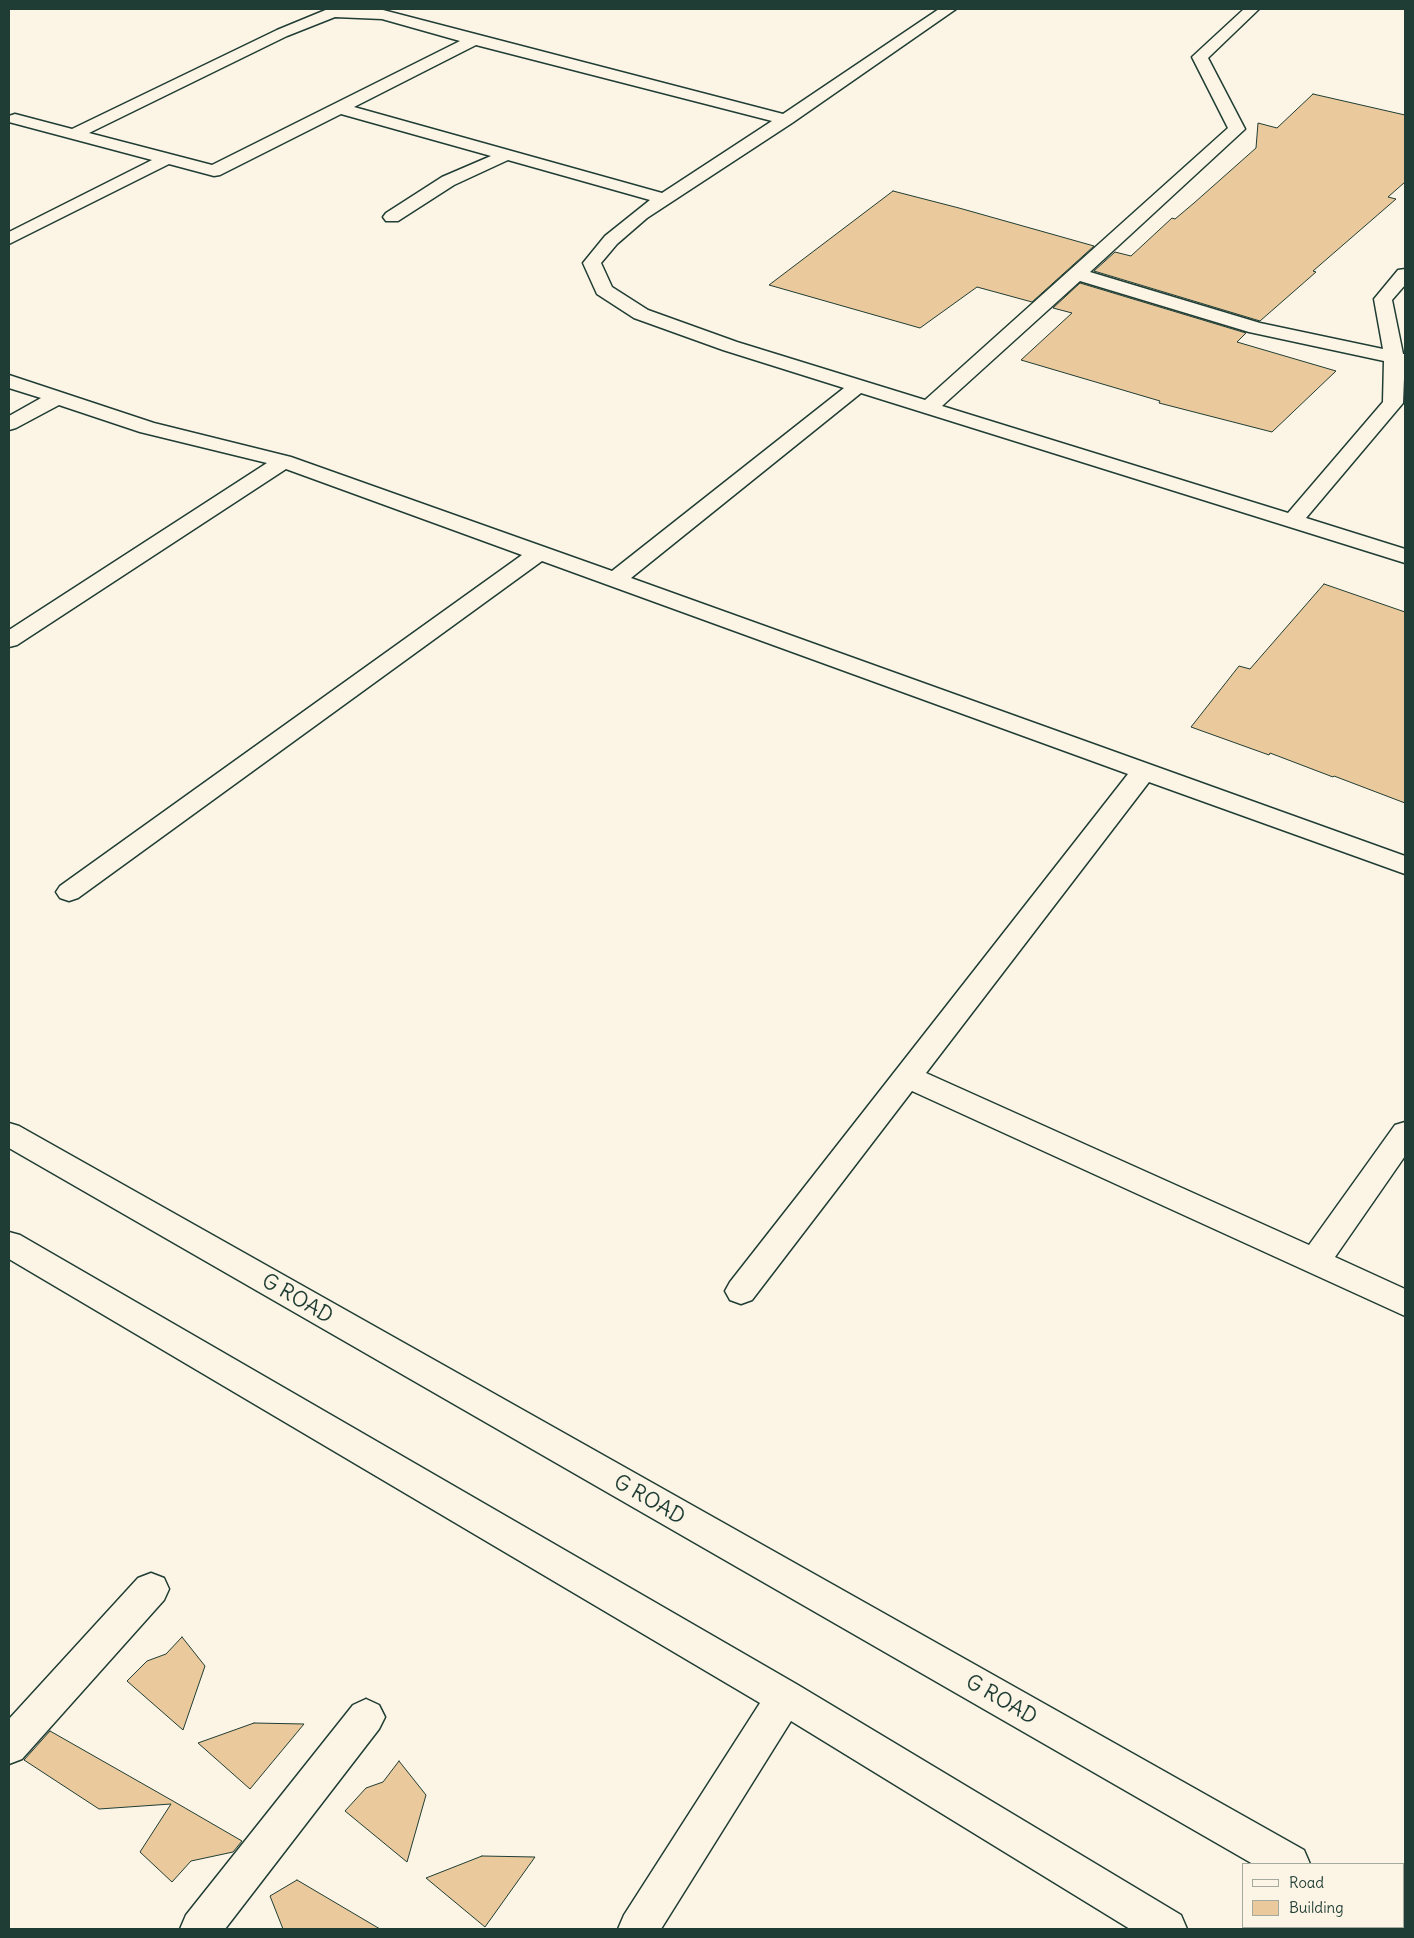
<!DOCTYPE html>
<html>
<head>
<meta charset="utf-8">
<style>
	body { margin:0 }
	#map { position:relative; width:1414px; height:1938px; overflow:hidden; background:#fcf5e5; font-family:Delius,sans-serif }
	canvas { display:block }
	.frame { position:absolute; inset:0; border:10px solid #1f3d34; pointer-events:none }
	.legend { position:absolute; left:1242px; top:1863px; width:162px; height:65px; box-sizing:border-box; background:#fcf5e5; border:1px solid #a4ab9e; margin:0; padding:6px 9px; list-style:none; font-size:15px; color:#1f3d34 }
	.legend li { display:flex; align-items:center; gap:10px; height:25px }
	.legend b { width:25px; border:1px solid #a4ab9e }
</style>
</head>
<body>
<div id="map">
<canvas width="1414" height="1938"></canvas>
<div class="frame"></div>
<ul class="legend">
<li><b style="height:6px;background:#fcf5e5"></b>Road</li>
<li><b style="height:14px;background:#eac99c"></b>Building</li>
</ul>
</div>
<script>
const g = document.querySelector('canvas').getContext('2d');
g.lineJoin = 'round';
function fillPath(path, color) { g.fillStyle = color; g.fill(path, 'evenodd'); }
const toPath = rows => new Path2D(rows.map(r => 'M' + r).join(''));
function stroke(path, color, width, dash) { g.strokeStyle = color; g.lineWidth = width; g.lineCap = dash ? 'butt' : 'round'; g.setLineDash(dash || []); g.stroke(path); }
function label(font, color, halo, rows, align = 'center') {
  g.font = font + ' Delius,sans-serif'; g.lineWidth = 4.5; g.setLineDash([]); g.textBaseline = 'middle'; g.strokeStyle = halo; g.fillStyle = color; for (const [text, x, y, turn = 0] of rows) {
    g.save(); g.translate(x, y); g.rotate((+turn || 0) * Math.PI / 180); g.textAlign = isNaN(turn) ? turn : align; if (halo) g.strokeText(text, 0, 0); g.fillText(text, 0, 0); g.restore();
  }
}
const building = toPath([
	[1313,94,1405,115,1405,182,1388,197,1396,199,1313,271,1316,272,1260,321,1094,271,1115,252,1131,256,1172,218,1175,219,1194,203,1256,148,1258,123,1277,128,1313,94],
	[893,191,959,208,1094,246,1032,302,977,287,920,328,769,285,893,191],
	[1080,283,1246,333,1237,342,1336,371,1272,432,1159,403,1160,401,1021,360,1072,313,1053,308,1080,283],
	[1324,584,1405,612,1405,803,1334,776,1333,777,1270,753,1269,755,1191,727,1239,666,1250,669,1324,584],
	[182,1637,205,1666,183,1730,127,1681,147,1661,166,1654,182,1637],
	[254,1723,304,1724,250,1789,198,1743,254,1723],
	[50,1731,173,1801,242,1841,233,1852,191,1861,172,1882,140,1852,171,1804,99,1809,24,1760,50,1731],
	[399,1761,426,1795,407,1862,345,1811,366,1788,383,1782,399,1761],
	[482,1856,535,1857,485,1927,426,1878,482,1856],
	[297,1880,380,1929,283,1929,270,1896,297,1880]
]);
const minor = toPath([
	[328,9,383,10,783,114,939,9,956,9,792,123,647,218,617,244,601,263,612,287,648,310,737,342,925,400,1228,128,1192,57,1244,9,1259,9,1208,58,1245,129,1090,272,1260,323,1383,349,1374,299,1398,270,1405,269,1405,285,1392,300,1403,354,1405,354,1403,403,1306,518,1405,549,1405,563,861,393,631,578,1405,856,1405,874,1149,782,926,1073,1309,1245,1395,1125,1405,1122,1405,1156,1335,1257,1405,1289,1405,1316,912,1091,752,1300,741,1304,730,1300,725,1291,730,1282,1128,774,542,561,78,898,69,901,60,898,56,892,60,886,522,555,286,469,17,645,9,647,9,630,267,463,140,432,59,405,16,428,9,430,9,416,41,398,9,388,9,375,154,423,291,457,612,571,844,388,723,350,634,318,597,294,583,263,605,236,650,200,508,160,454,185,398,221,386,221,383,217,386,213,442,177,491,156,341,114,220,175,214,176,169,164,9,244,9,232,152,160,9,122,9,116,15,114,72,129,277,30,328,9],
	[335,17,382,19,460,41,212,165,89,133,287,36,335,17],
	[476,45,772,121,662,193,354,107,476,45],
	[1080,281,1249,332,1384,361,1383,402,1288,513,942,406,1080,281],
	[9,1123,19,1126,1304,1850,1310,1864,1253,1864,9,1148,9,1123],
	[9,1232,20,1235,798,1685,1181,1915,1187,1929,1130,1929,791,1721,661,1929,618,1929,624,1915,760,1703,9,1259,9,1232],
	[151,1573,164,1578,169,1589,164,1600,22,1759,9,1764,9,1719,138,1578,151,1573],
	[366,1699,379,1705,385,1717,379,1729,225,1929,180,1929,186,1915,353,1705,366,1699],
	[1403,1908,1405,1909,1405,1929,1381,1929,1380,1927,1403,1927,1403,1908]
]);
const nearStreetnames = [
	["G ROAD",297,1299,30],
	["G ROAD",649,1500,30],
	["G ROAD",1001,1700,30]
];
fillPath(building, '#eac99c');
stroke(building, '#1f3d34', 1);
stroke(minor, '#1f3d34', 3);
fillPath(minor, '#fcf5e5');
label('21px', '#1f3d34', '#fcf5e5', nearStreetnames);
</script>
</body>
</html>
